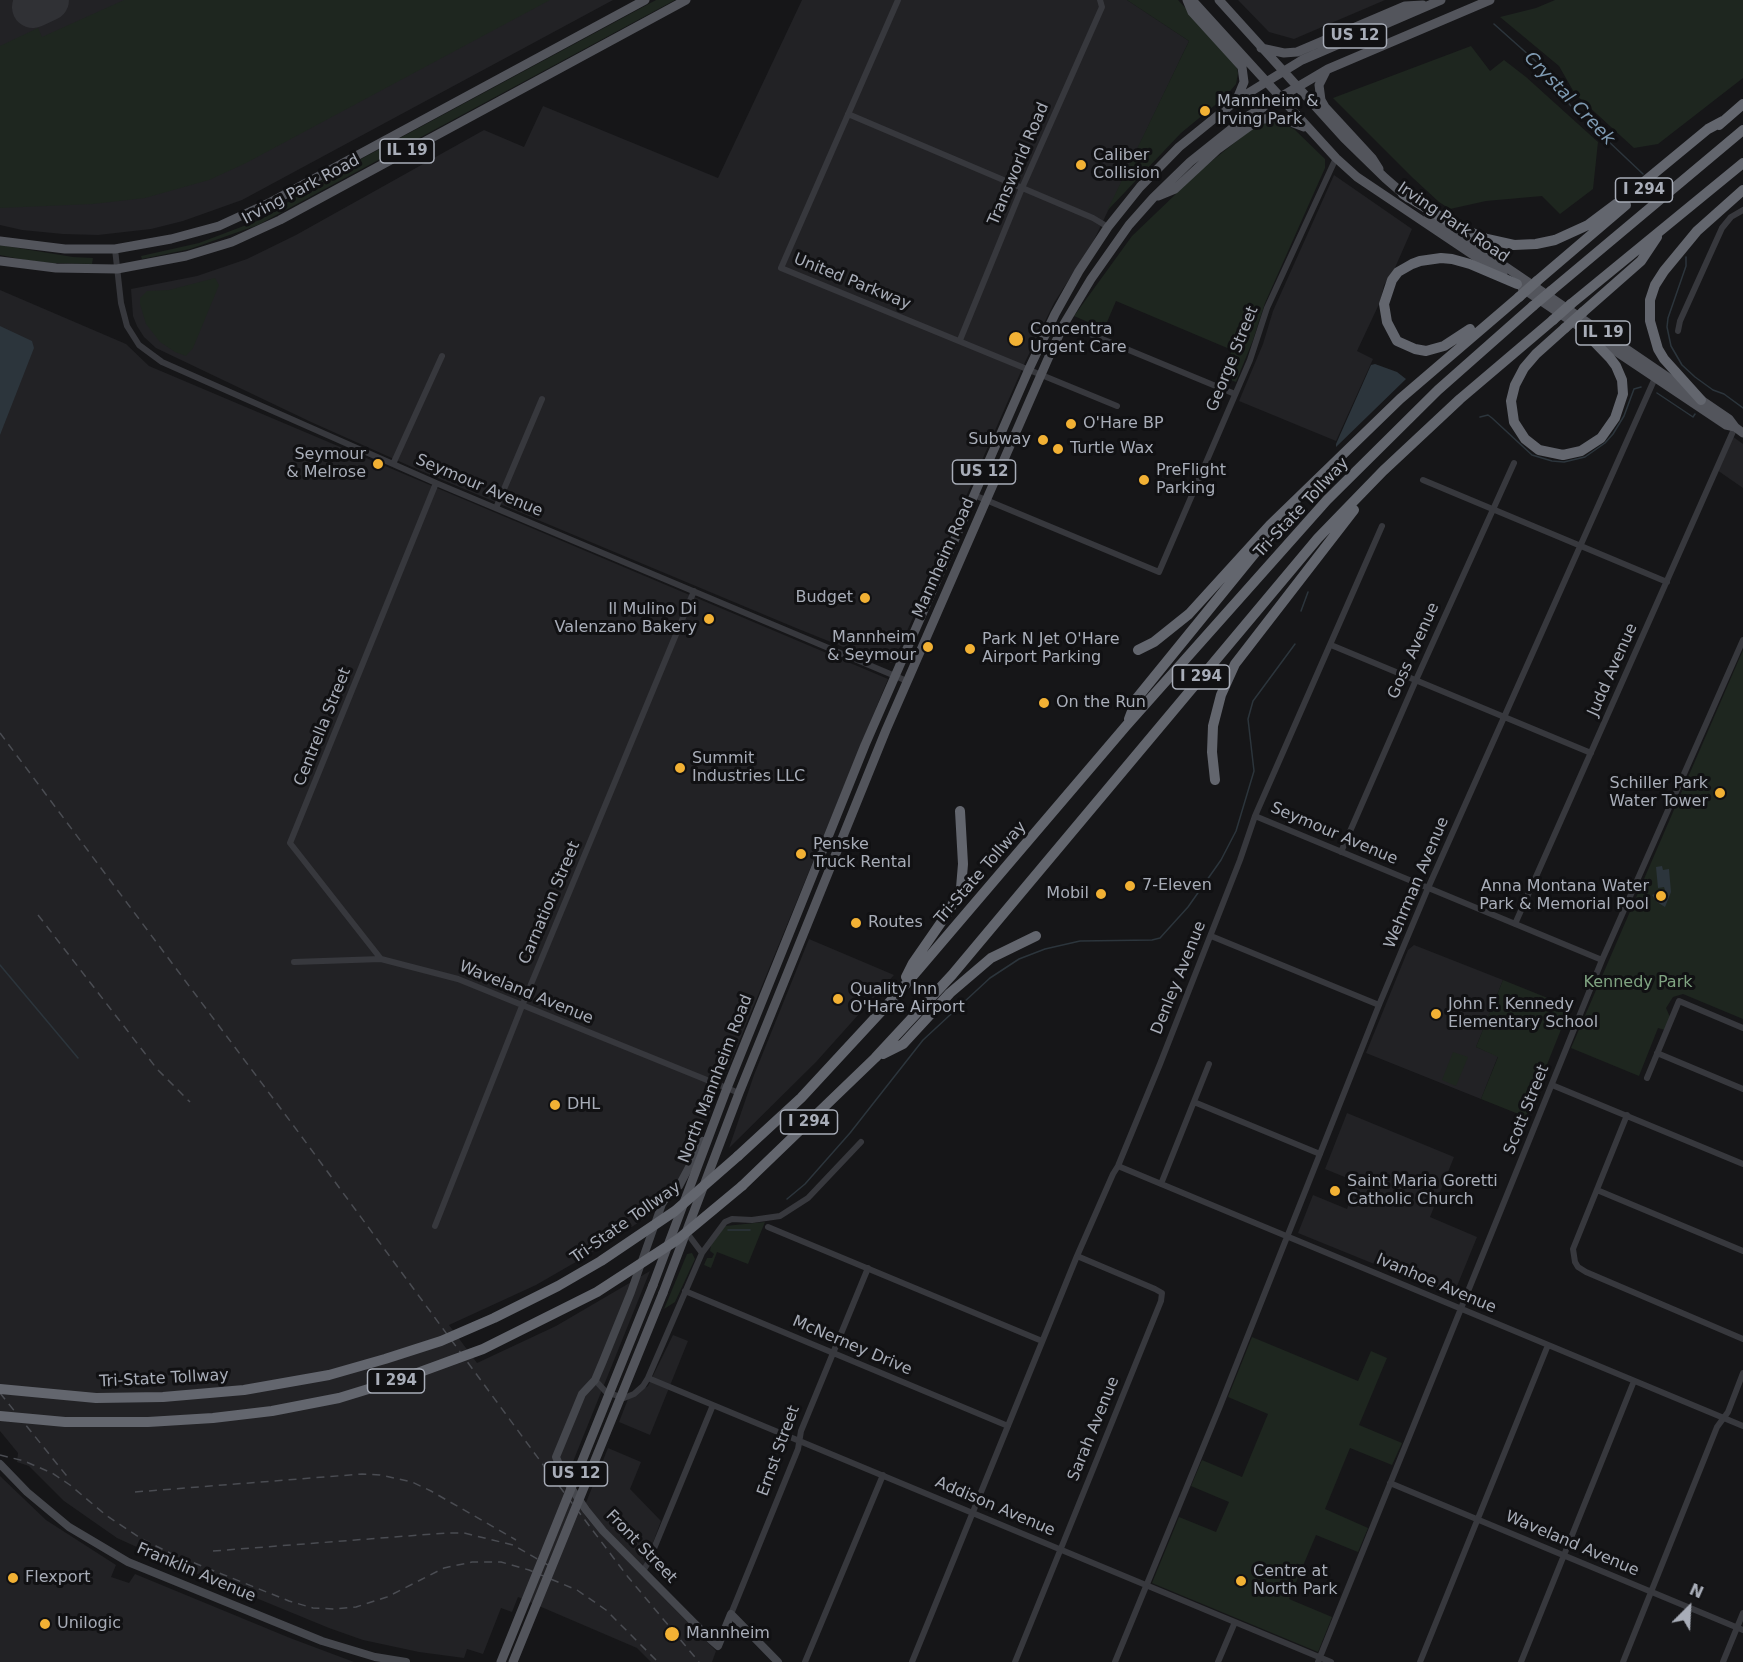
<!DOCTYPE html>
<html>
<head>
<meta charset="utf-8">
<style>
	body { margin:0 }
	#map { position:relative; width:1743px; height:1662px; overflow:hidden; background:#161618; font-family:"DejaVu Sans",sans-serif }
	canvas { display:block }
	.north { position:absolute; left:1659px; top:1578px; width:60px; height:60px; -webkit-text-stroke:4px #111113; paint-order:stroke; rotate:24deg; font-size:16px; font-weight:700; line-height:24px; text-align:center; color:#a8adb8 }
	.north::after { content:''; display:block; margin:auto; width:21px; height:27px; background:#a8adb8; clip-path:polygon(50% 0,100% 100%,50% 72%,0 100%) }
</style>
</head>
<body>
<div id="map">
<canvas width="1743" height="1662"></canvas>
<div class="north">N</div>
</div>
<script>
const g = document.querySelector('canvas').getContext('2d');
g.lineJoin = 'round';
function fillPath(path, color) { g.fillStyle = color; g.fill(path, 'evenodd'); }
const toPath = rows => new Path2D(rows.map(r => 'M' + r).join(''));
function stroke(path, color, width, dash) { g.strokeStyle = color; g.lineWidth = width; g.lineCap = dash ? 'butt' : 'round'; g.setLineDash(dash || []); g.stroke(path); }
function label(font, color, halo, rows, align = 'center') {
  g.font = font + ' "DejaVu Sans",sans-serif'; g.lineWidth = 6; g.setLineDash([]); g.textBaseline = 'middle'; g.strokeStyle = halo; g.fillStyle = color; for (const [text, x, y, turn = 0] of rows) {
    g.save(); g.translate(x, y); g.rotate((+turn || 0) * Math.PI / 180); g.textAlign = isNaN(turn) ? turn : align; if (halo) g.strokeText(text, 0, 0); g.fillText(text, 0, 0); g.restore();
  }
}
const built = toPath([
	[0,0,613,0,242,200,183,221,151,229,98,235,63,234,22,230,0,225],
	[802,0,1127,0,1189,41,1094,240,1054,303,1026,360,893,663,883,663,796,628,421,471,311,422,156,348,144,337,137,326,133,316,131,289,197,276,247,259,296,235,484,130,524,147,543,106,718,178],
	[1238,0,1385,0,1294,39,1269,32],
	[1334,175,1412,229,1394,270,1384,285,1380,302,1357,351,1373,359,1336,441,1239,401,1263,344,1273,311],
	[0,290,126,344,149,366,888,679,676,1195,644,1219,588,1255,536,1285,449,1325,477,1363,556,1326,650,1271,564,1484,586,1517,601,1534,716,1651,712,1662,651,1662,637,1648,518,1597,512,1612,501,1608,483,1654,467,1649,464,1658,419,1652,363,1640,329,1628,183,1568,117,1538,64,1501,29,1466,17,1462,18,1453,0,1431],
	[1732,436,1743,444,1743,488,1717,470],
	[809,939,894,975,816,1062,729,1148,754,1075],
	[1414,945,1503,980,1476,1047,1498,1056,1481,1099,1366,1053,1408,950],
	[1347,1113,1454,1157,1430,1217,1477,1237,1453,1296,1298,1233,1313,1195,1347,1209,1357,1182,1325,1169],
	[673,1335,688,1341,650,1435,619,1422,628,1399,648,1386],
	[608,1448,641,1462,630,1489,661,1521,644,1567,592,1515,585,1505],
	[0,1476,46,1520,116,1565,111,1577,129,1583,135,1574,290,1638,354,1662,0,1662]
]);
const green = toPath([
	[124,0,550,0,246,163,209,180,145,198,93,204,0,208,0,46,38,28,42,37],
	[656,0,675,0,258,225,190,249,142,259,141,256,199,243,262,219,324,179],
	[1127,0,1178,0,1235,60,1238,73,1236,84,1226,96,1181,133,1107,211,1189,41],
	[1555,0,1743,0,1743,78,1658,144,1634,148,1575,94,1559,66,1500,17,1536,8],
	[1471,46,1490,71,1504,60,1526,77,1598,142,1593,189,1560,214,1542,196,1486,201,1450,209,1439,202,1413,178,1333,98],
	[1267,122,1282,123,1294,129,1325,159,1325,168,1265,303,1253,340,1236,382,1222,377,1232,350,1116,301,1104,329,1074,316,1132,236,1203,168,1253,128],
	[0,245,73,257,93,258,92,264,52,263,25,260,0,255],
	[215,278,219,285,193,348,186,356,175,352,160,342,146,324,140,304,140,298,147,291,169,290],
	[1743,650,1743,1019,1683,994,1673,997,1666,1008,1670,1017,1665,1030,1658,1028,1639,1076,1571,1048],
	[1503,980,1570,1007,1526,1117,1481,1099,1498,1057,1476,1047],
	[1453,1052,1468,1057,1456,1086,1442,1080],
	[765,1222,748,1264,717,1252,711,1268,704,1265,707,1258,712,1258,714,1254,710,1251,711,1245,725,1226],
	[692,1253,695,1259,675,1302,664,1309,687,1254],
	[1252,1337,1358,1381,1371,1351,1387,1358,1359,1425,1402,1443,1392,1465,1350,1448,1325,1509,1368,1528,1358,1552,1316,1535,1289,1599,1332,1617,1318,1652,1152,1583,1179,1517,1216,1532,1229,1502,1191,1486,1202,1460,1242,1477,1268,1414,1228,1397]
]);
const water = toPath([
	[0,326,32,341,34,348,0,435],
	[1375,364,1397,372,1406,379,1336,447,1336,444,1371,365],
	[1662,866,1663,870,1669,869,1671,892,1665,907,1657,902,1652,895,1665,890,1664,887,1658,888,1656,867]
]);
const stream = toPath([
	[1494,24,1550,74,1570,105,1643,174],
	[1686,257,1686,266,1668,318,1667,327,1671,346,1682,365,1695,377,1713,390,1724,394,1743,408],
	[1657,393,1693,417,1695,414],
	[1480,417,1488,415,1492,418,1532,455,1552,461,1564,462,1585,457,1605,443,1613,434,1624,416,1634,389,1641,387],
	[1301,611,1308,592],
	[0,965,78,1058],
	[787,1199,805,1184,850,1133,923,1040,990,978,1019,959,1045,949,1080,941,1152,940,1160,938,1188,907,1221,860,1236,831,1254,771,1248,719,1253,701,1295,644],
	[728,1230,750,1230]
]);
const taxiway = toPath([
	[44,0,45,1]
]);
const runway = toPath([
	[33,7,48,0]
]);
const street = toPath([
	[898,0,781,268,1117,406],
	[848,114,1093,218,1108,227],
	[115,249,121,303,127,326,139,345,162,362,436,483,907,681],
	[1078,329,1235,394],
	[1678,331,1680,321,1722,228,1731,217,1743,210],
	[960,340,1022,188,1102,7,1100,0],
	[393,464,442,356],
	[1423,480,1667,582],
	[974,495,1159,572,1250,360,1267,308,1336,158],
	[496,508,542,399],
	[1331,645,1591,753],
	[1255,816,1602,960],
	[1341,852,1416,680,1514,463],
	[1515,924,1735,427],
	[1211,936,1379,1005],
	[381,959,290,843,436,483],
	[294,962,381,959,458,979,739,1093],
	[1657,1053,1743,1089],
	[1647,1078,1679,1001,1743,1028],
	[1552,1085,1743,1164],
	[1194,1102,1320,1154],
	[1627,1115,1575,1244,1573,1249,1575,1262,1578,1267,1586,1272,1743,1339],
	[1118,1166,1743,1426],
	[1161,1184,1209,1064],
	[1597,1190,1743,1251],
	[435,1226,522,1006,694,591],
	[768,1227,1042,1341],
	[687,1233,702,1253,725,1222,732,1219,752,1220,780,1216,808,1198,861,1142],
	[685,1291,1008,1426],
	[648,1378,1331,1662],
	[595,1380,606,1392,624,1398,634,1394,643,1386,648,1378,702,1253],
	[1390,1483,1743,1630],
	[643,1571,648,1563,713,1405],
	[731,1614,798,1449,801,1431,868,1268],
	[805,1662,883,1475],
	[912,1662,1077,1256,1113,1174,1118,1166,1160,1064,1240,860,1255,816,1382,526],
	[1015,1662,1161,1301,1162,1293,1155,1289,1077,1256],
	[1115,1662,1220,1406,1379,1005,1428,888,1655,378],
	[1218,1662,1235,1622],
	[1318,1662,1602,960,1743,640],
	[1420,1662,1548,1345],
	[1521,1662,1634,1381],
	[1623,1662,1717,1427,1728,1412,1743,1373],
	[1723,1662,1743,1613]
]);
const secondary = toPath([
	[703,1141,679,1186,669,1193,662,1204,631,1292,603,1361,595,1380,582,1394,556,1457,565,1479,586,1510,603,1531,711,1640,718,1646,731,1614,778,1662],
	[0,1464,27,1492,69,1527,128,1562,322,1641,375,1657,406,1662]
]);
const primary = toPath([
	[1187,0,1192,12,1242,67,1244,82,1237,99],
	[1192,0,1336,158,1357,177,1503,275],
	[1219,0,1344,138,1385,178,1408,198],
	[1261,48,1284,53,1297,52,1405,6,1423,5],
	[1326,71,1319,85,1321,100,1325,107,1372,158,1379,169],
	[1158,196,1175,189,1218,149,1258,120,1278,117,1304,127],
	[1428,214,1729,419,1735,427,1743,433],
	[0,241,65,249,115,249,171,239,219,226,271,202,645,0],
	[0,261,56,268,117,269,186,256,232,242,280,220,686,0],
	[1522,288,1577,325],
	[1593,336,1726,425,1735,427],
	[653,1285,727,1088,865,745,1029,369,1055,314,1079,271,1108,227,1140,187,1179,147,1237,100,1302,60,1441,0],
	[663,1293,739,1093,886,730,1047,361,1064,324,1091,279,1129,225,1153,198,1190,162,1245,118,1328,69,1490,0]
]);
const highway = toPath([
	[1719,125,1743,104],
	[1403,194,1456,226,1487,239,1514,245,1536,244,1555,240,1588,225,1628,195,1708,129,1723,121],
	[1537,281,1626,205],
	[1551,291,1743,130],
	[1571,304,1743,163],
	[1583,312,1641,261,1657,237],
	[1565,328,1536,354,1524,368,1515,385,1511,401,1514,422,1525,439,1539,450,1563,455,1581,451,1601,438,1615,418,1623,394,1622,380,1616,366,1610,358,1580,327],
	[1470,329,1444,346,1426,351,1415,349,1397,341,1387,322,1384,304,1392,280,1398,272,1412,264,1420,261,1441,258,1452,259,1470,264,1517,284],
	[1701,400,1664,359,1658,349,1650,321,1650,300,1655,285,1664,271,1697,231,1743,190],
	[1138,650,1154,642,1189,614,1270,525,1400,399,1519,297],
	[1129,719,1137,698,1272,532],
	[1215,780,1212,752,1213,726,1221,695,1235,664,1354,510],
	[906,977,913,963,949,911,961,888,963,864,960,811],
	[883,1054,903,1044,950,993,991,958,1036,936],
	[738,1156,801,1098,900,991,1126,726,1327,500,1438,390,1533,306],
	[742,1186,875,1058,952,975,1318,538,1383,471,1460,399,1553,320]
]);
const rail = toPath([
	[0,733,299,1133,541,1462,628,1577,699,1662],
	[38,915,157,1069,190,1102],
	[0,1393,70,1480],
	[0,1455,24,1461,52,1473,70,1485,107,1516,142,1539,172,1554,289,1601,313,1608,335,1609,356,1607,387,1597,444,1568,472,1562,501,1562,529,1570,577,1590,606,1610,658,1662],
	[135,1492,362,1474,380,1475,412,1482,431,1491,516,1540],
	[213,1551,446,1533,464,1533,513,1545,555,1569]
]);
const primaryBridge = toPath([
	[501,1662,653,1285],
	[513,1662,663,1293]
]);
const highwayBridge = toPath([
	[1519,297,1537,281],
	[1533,306,1551,291],
	[1553,320,1571,304],
	[1565,328,1583,312],
	[0,1389,96,1398,163,1397,244,1390,329,1375,385,1359,441,1341,494,1318,558,1286,601,1261,675,1211,738,1156],
	[0,1416,65,1422,148,1422,213,1418,272,1411,339,1398,401,1379,483,1349,597,1292,677,1240,742,1186]
]);
const markers = [
	[1205,111,6,"#f2b134"],
	[1081,165,6,"#f2b134"],
	[1016,339,8,"#f2b134"],
	[1071,424,6,"#f2b134"],
	[1043,440,6,"#f2b134"],
	[1058,449,6,"#f2b134"],
	[378,464,6,"#f2b134"],
	[1144,480,6,"#f2b134"],
	[865,598,6,"#f2b134"],
	[709,619,6,"#f2b134"],
	[928,647,6,"#f2b134"],
	[970,649,6,"#f2b134"],
	[1044,703,6,"#f2b134"],
	[680,768,6,"#f2b134"],
	[1720,793,6,"#f2b134"],
	[801,854,6,"#f2b134"],
	[1130,886,6,"#f2b134"],
	[1101,894,6,"#f2b134"],
	[1661,896,6,"#f2b134"],
	[856,923,6,"#f2b134"],
	[838,999,6,"#f2b134"],
	[1436,1014,6,"#f2b134"],
	[555,1105,6,"#f2b134"],
	[1335,1191,6,"#f2b134"],
	[13,1578,6,"#f2b134"],
	[1241,1581,6,"#f2b134"],
	[45,1624,6,"#f2b134"],
	[672,1634,8,"#f2b134"]
];
const shields = [
	[1355,36,63],
	[407,151,54],
	[1644,190,57],
	[1603,333,54],
	[984,472,63],
	[1201,677,57],
	[809,1122,57],
	[396,1381,57],
	[576,1474,63]
];
const shieldNames = [
	["US 12",1355,36],
	["IL 19",407,151],
	["I 294",1644,190],
	["IL 19",1603,333],
	["US 12",984,472],
	["I 294",1201,677],
	["I 294",809,1122],
	["I 294",396,1381],
	["US 12",576,1474]
];
const poiNames = [
	["Mannheim &",1217,102],
	["Irving Park",1217,120],
	["Caliber",1093,156],
	["Collision",1093,174],
	["Concentra",1030,330],
	["Urgent Care",1030,348],
	["O'Hare BP",1083,424],
	["Subway",1031,440,"right"],
	["Turtle Wax",1070,449],
	["Seymour",366,455,"right"],
	["& Melrose",366,473,"right"],
	["PreFlight",1156,471],
	["Parking",1156,489],
	["Budget",853,598,"right"],
	["Il Mulino Di",697,610,"right"],
	["Valenzano Bakery",697,628,"right"],
	["Mannheim",916,638,"right"],
	["& Seymour",916,656,"right"],
	["Park N Jet O'Hare",982,640],
	["Airport Parking",982,658],
	["On the Run",1056,703],
	["Summit",692,759],
	["Industries LLC",692,777],
	["Schiller Park",1708,784,"right"],
	["Water Tower",1708,802,"right"],
	["Penske",813,845],
	["Truck Rental",813,863],
	["7-Eleven",1142,886],
	["Anna Montana Water",1649,887,"right"],
	["Park & Memorial Pool",1649,905,"right"],
	["Mobil",1089,894,"right"],
	["Routes",868,923],
	["Quality Inn",850,990],
	["O'Hare Airport",850,1008],
	["John F. Kennedy",1448,1005],
	["Elementary School",1448,1023],
	["DHL",567,1105],
	["Saint Maria Goretti",1347,1182],
	["Catholic Church",1347,1200],
	["Centre at",1253,1572],
	["North Park",1253,1590],
	["Flexport",25,1578],
	["Unilogic",57,1624],
	["Mannheim",686,1634]
];
const streetNames = [
	["Transworld Road",1019,164,-67],
	["Irving Park Road",301,190,-28],
	["Irving Park Road",1453,223,34],
	["United Parkway",852,282,22],
	["George Street",1233,359,-68],
	["Seymour Avenue",479,486,23],
	["Tri-State Tollway",1302,508,-47],
	["Mannheim Road",944,558,-66],
	["Goss Avenue",1414,651,-66],
	["Judd Avenue",1613,670,-66],
	["Centrella Street",323,727,-68],
	["Seymour Avenue",1334,834,23],
	["Tri-State Tollway",981,873,-49],
	["Wehrman Avenue",1417,883,-67],
	["Carnation Street",550,903,-67],
	["Denley Avenue",1179,978,-68],
	["Waveland Avenue",526,993,22],
	["North Mannheim Road",716,1079,-69],
	["Scott Street",1527,1110,-68],
	["Tri-State Tollway",626,1223,-35],
	["Ivanhoe Avenue",1436,1284,23],
	["McNerney Drive",852,1346,23],
	["Tri-State Tollway",164,1379,-3],
	["Sarah Avenue",1094,1429,-68],
	["Ernst Street",779,1451,-70],
	["Addison Avenue",995,1507,23],
	["Waveland Avenue",1572,1544,23],
	["Front Street",641,1547,46],
	["Franklin Avenue",196,1573,23]
];
const parkNames = [
	["Kennedy Park",1638,983]
];
const waterNames = [
	["Crystal Creek",1569,99,46]
];
fillPath(built, '#222225');
fillPath(green, '#1e261f');
fillPath(water, '#2c353c');
stroke(stream, '#2c353c', 1.5);
stroke(taxiway, '#303135', 16);
stroke(runway, '#303135', 42);
stroke(street, '#37383d', 6);
stroke(secondary, '#45474d', 8);
stroke(primary, '#53555c', 9);
stroke(highway, '#63666e', 10);
stroke(rail, '#4a4c52', 1.5, [8, 6]);
stroke(primaryBridge, '#53555c', 9);
stroke(highwayBridge, '#63666e', 10);
for (const [x, y, r, color] of markers) { const dot = new Path2D(); dot.arc(x, y, r, 0, 2 * Math.PI); g.fillStyle = color; g.fill(dot); stroke(dot, '#111113', 2); }
for (const [x, y, w] of shields) { const box = new Path2D(); box.roundRect(x - w / 2, y - 12, w, 24, 4.5); g.fillStyle = '#111113'; g.fill(box); stroke(box, '#a8adb8', 1.5); }
label('bold 15px', '#a8adb8', null, shieldNames);
label('16px', '#a8adb8', '#111113', poiNames, 'left');
label('16px', '#a8adb8', '#111113', streetNames);
label('16px', '#7fa381', '#111113', parkNames);
label('italic 18px', '#7f9bb3', '#111113', waterNames);
</script>
</body>
</html>
